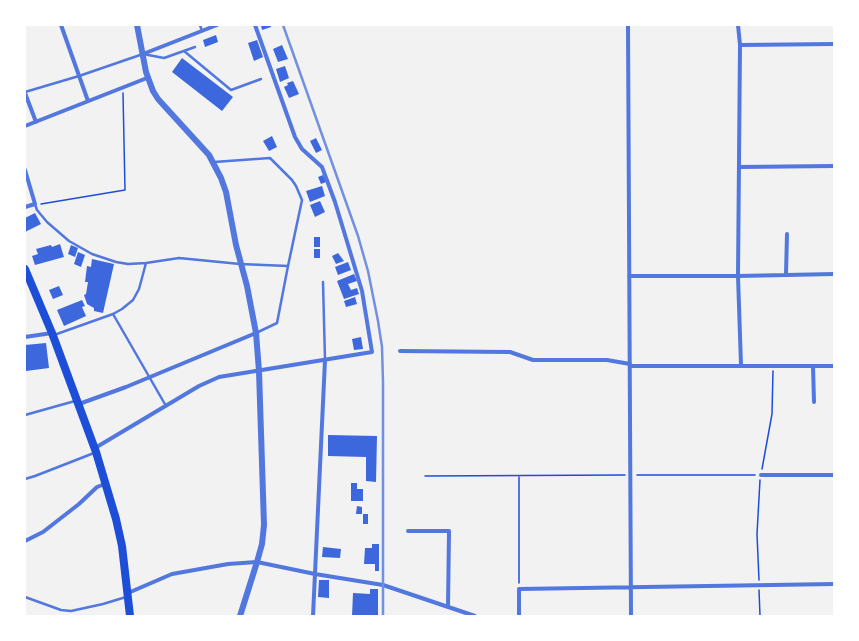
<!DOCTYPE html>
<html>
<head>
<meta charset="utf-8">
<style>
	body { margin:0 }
	#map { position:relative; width:859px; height:641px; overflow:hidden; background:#f2f2f2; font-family:"Playfair Display",serif }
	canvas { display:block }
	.frame { position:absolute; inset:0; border:26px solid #fff; pointer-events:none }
</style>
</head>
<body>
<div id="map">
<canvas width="859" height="641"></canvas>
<div class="frame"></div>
</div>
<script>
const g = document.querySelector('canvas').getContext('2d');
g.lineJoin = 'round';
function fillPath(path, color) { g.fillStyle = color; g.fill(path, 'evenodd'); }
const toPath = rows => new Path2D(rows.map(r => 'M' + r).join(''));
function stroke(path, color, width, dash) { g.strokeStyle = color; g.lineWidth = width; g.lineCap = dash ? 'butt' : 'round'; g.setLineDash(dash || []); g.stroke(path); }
const building = toPath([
	[261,25,271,25,271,27,262,30],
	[216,35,218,42,205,47,203,40],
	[257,40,263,57,254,61,248,43],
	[282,45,288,59,278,62,273,49],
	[182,58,233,97,222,111,172,72],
	[285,66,289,78,280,82,276,69],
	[293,81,299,94,289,98,284,87,288,85,287,83],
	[272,136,277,147,269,151,263,141],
	[316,138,322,150,316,153,310,141],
	[323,175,326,182,321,184,318,177],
	[322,186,325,196,310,202,306,191],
	[320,201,325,212,315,217,310,205],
	[35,213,41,224,25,232,25,218],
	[314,237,320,237,320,247,314,247],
	[60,244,64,257,35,265,32,256,38,254,36,249,51,245,52,247],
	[71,245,78,248,75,257,68,254],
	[314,249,320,249,320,258,314,258],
	[78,252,85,255,81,267,74,264],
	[338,253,344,261,336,264,332,256],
	[92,259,114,264,103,313,94,311,94,308,87,304,84,295,86,294,88,282,85,282,87,266,91,267],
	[348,262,351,270,338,275,335,267],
	[354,274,357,281,348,284,351,290,357,288,359,294,344,299,337,281],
	[59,286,63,295,53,299,49,290],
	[355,297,357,304,346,307,344,301],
	[82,300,85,306,82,307,86,316,64,326,57,310],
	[361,337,363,349,354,350,352,339],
	[46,343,49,368,26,371,25,345],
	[328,435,377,436,376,482,366,481,366,457,328,456],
	[351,483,357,483,357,489,363,489,363,501,351,501],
	[357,506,362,507,362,514,356,514],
	[363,514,368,514,368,524,363,524],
	[372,544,379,544,379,571,375,571,375,564,364,564,365,548,372,548],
	[323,547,341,549,340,558,322,557],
	[319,580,329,580,329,598,318,597],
	[370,589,378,589,378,616,352,616,353,593,370,594]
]);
const path = toPath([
	[41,204,125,190,123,93],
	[762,469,772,414,773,371],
	[637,475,755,475],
	[425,476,625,475],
	[519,477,519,583],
	[759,580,757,534,760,480],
	[759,590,760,616]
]);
const service = toPath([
	[200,25,202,31],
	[184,51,231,90,261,79],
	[25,92,79,76,143,54,164,58,195,47],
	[214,162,270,158,292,180,296,186,302,200,288,266,277,323,256,333],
	[35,204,37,210,47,222,69,241,92,254,116,262,128,264,146,263,179,258,240,264,288,266],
	[323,282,325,360],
	[113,314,166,406],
	[54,335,113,314,122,309,133,300,139,289,146,263],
	[25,415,75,401],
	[25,479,35,476,94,453],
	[25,597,61,610,71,611,103,604,126,597]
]);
const minor = toPath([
	[61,25,88,101],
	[628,25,631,616],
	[738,25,740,45,738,276,741,365],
	[740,45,834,44],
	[143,54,217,25],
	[25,93,36,122],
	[25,126,147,78],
	[739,167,834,166],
	[25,170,35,204,25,207],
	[786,274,787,234],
	[629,276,738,276,834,274],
	[25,337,52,333],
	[400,351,510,352,533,360,607,360,630,364],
	[630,366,834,366],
	[813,366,814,402],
	[79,404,126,387,256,333],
	[95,448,199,386,219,377,372,352,362,291,335,202,322,167,302,149,295,137,255,25],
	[761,475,834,475],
	[408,531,449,531,448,607],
	[25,541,43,532,79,504,97,487,105,484],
	[128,593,172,574,228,564,257,562,315,574,383,585,475,616],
	[313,616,325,360],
	[519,616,519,589,834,584]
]);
const tertiary = toPath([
	[137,25,146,72,153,91,158,99,209,155,221,178,226,192,236,245,247,286,256,333,259,371,264,525,262,544,257,562,240,616]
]);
const trunk = toPath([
	[25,269,52,333,96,452,116,519,122,546,130,616]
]);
const rail = toPath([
	[283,25,358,236,368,271,378,321,382,347,383,382,383,616]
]);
fillPath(building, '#3d67dc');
stroke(path, '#1d4ed8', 1.5);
stroke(service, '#5277de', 2.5);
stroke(minor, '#5277de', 4);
stroke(tertiary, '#5277de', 6);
stroke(trunk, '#1d4ed8', 8);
stroke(rail, '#7290e2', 2.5);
</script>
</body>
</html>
